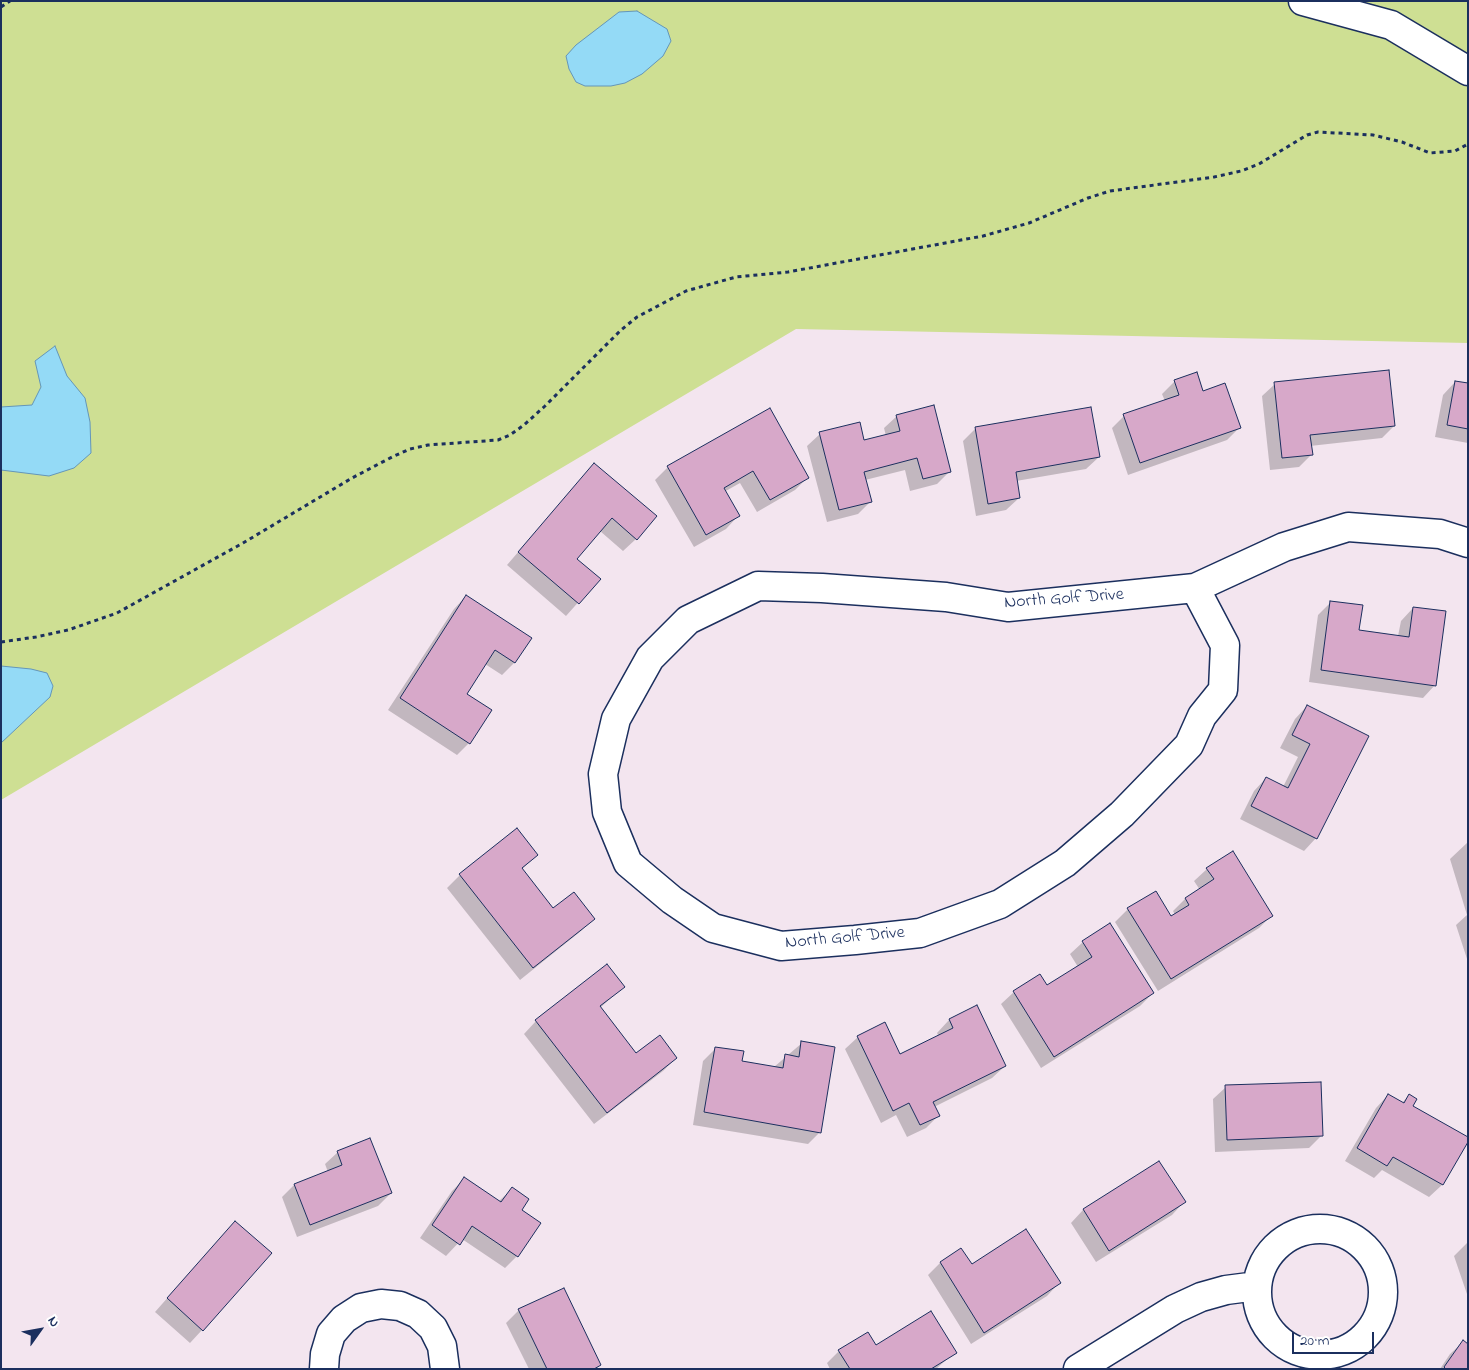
<!DOCTYPE html>
<html>
<head>
<meta charset="utf-8">
<style>
	body { margin:0 }
	#map { position:relative; width:1469px; height:1370px; overflow:hidden; background:#f3e5ef; font-family:"Indie Flower",sans-serif }
	canvas { display:block }
	.frame { position:absolute; inset:0; border:2px solid #1b2f5e; pointer-events:none }
	.north { position:absolute; left:15px; top:1305px; width:50px; height:50px; -webkit-text-stroke:4px #fff; paint-order:stroke; rotate:58deg; font-size:14px; font-weight:700; line-height:20px; text-align:center; color:#1b2f5e }
	.north::after { content:''; display:block; margin:auto; width:18px; height:22px; background:#1b2f5e; clip-path:polygon(50% 0,100% 100%,50% 72%,0 100%) }
	.scale { position:absolute; left:1292px; top:1332px; width:82px; height:22px; box-sizing:border-box; border:2px solid #1b2f5e; border-top:0; padding-left:6px; font-size:15px; line-height:18px; white-space:nowrap; color:#1b2f5e; -webkit-text-stroke:4px #fff; paint-order:stroke }
</style>
</head>
<body>
<div id="map">
<canvas width="1469" height="1370"></canvas>
<div class="frame"></div>
<div class="north">N</div>
<div class="scale">20 m</div>
</div>
<script>
const g = document.querySelector('canvas').getContext('2d');
g.lineJoin = 'round';
function fillPath(path, color) { g.fillStyle = color; g.fill(path, 'evenodd'); }
const toPath = rows => new Path2D(rows.map(r => 'M' + r).join(''));
function stroke(path, color, width, dash) { g.strokeStyle = color; g.lineWidth = width; g.lineCap = dash ? 'butt' : 'round'; g.setLineDash(dash || []); g.stroke(path); }
function label(font, color, halo, rows, align = 'center') {
  g.font = font + ' "Indie Flower",sans-serif'; g.lineWidth = 4; g.setLineDash([]); g.textBaseline = 'middle'; g.strokeStyle = halo; g.fillStyle = color; for (const [text, x, y, turn = 0] of rows) {
    g.save(); g.translate(x, y); g.rotate((+turn || 0) * Math.PI / 180); g.textAlign = isNaN(turn) ? turn : align; if (halo) g.strokeText(text, 0, 0); g.fillText(text, 0, 0); g.restore();
  }
}
const green = toPath([
	[1,1,1468,1,1468,343,796,329,1,800]
]);
const water = toPath([
	[637,11,667,29,671,41,663,56,642,74,625,83,611,86,585,86,576,82,569,69,566,56,576,45,619,12,637,11],
	[55,346,67,376,85,398,90,422,91,453,74,468,49,476,1,470,1,407,32,405,41,387,35,361,55,346],
	[1,666,31,669,47,673,53,686,50,697,1,743,1,666]
]);
const shadow = toPath([
	[1175,381,1203,393,1240,427,1227,440,1128,475,1112,428,1124,416,1165,401,1162,394],
	[1455,382,1468,384,1468,443,1435,437,1443,395],
	[1275,384,1394,426,1382,438,1310,446,1311,455,1299,467,1270,470,1262,396],
	[1090,409,1099,457,1086,469,1016,481,1019,498,1006,510,976,516,963,441,975,429],
	[769,410,808,477,795,490,757,512,740,483,724,492,738,516,726,529,694,547,655,480,668,467],
	[897,416,950,471,937,484,910,491,905,470,865,480,871,501,858,514,827,522,807,446,820,434,863,442,886,436,884,428],
	[594,464,636,539,623,551,600,531,575,559,599,579,566,616,507,565],
	[466,596,530,638,514,663,502,675,485,664,465,694,469,743,457,755,388,710,454,609],
	[1331,602,1358,631,1398,636,1401,621,1413,608,1435,685,1423,698,1309,682,1318,615],
	[1307,706,1367,736,1316,838,1304,851,1240,819,1254,791,1266,778,1283,787,1298,757,1280,748,1295,719],
	[517,830,537,855,521,870,553,910,593,919,581,931,520,980,447,888,460,875],
	[1468,842,1468,962,1456,925,1467,915,1450,859],
	[1207,869,1272,915,1259,928,1158,991,1115,922,1128,909,1155,892,1171,918,1175,915,1173,911,1185,899,1200,890,1194,881],
	[1083,942,1153,993,1140,1006,1041,1068,1001,1004,1014,992,1047,987,1078,967,1070,954],
	[623,987,600,1008,636,1055,676,1058,663,1071,594,1124,524,1034,536,1021],
	[976,1007,1005,1066,992,1078,934,1107,939,1115,926,1128,907,1137,896,1115,881,1123,845,1049,858,1037,900,1056,939,1037,937,1033,949,1020],
	[802,1043,820,1132,808,1144,693,1125,703,1061,716,1048,741,1062,774,1067],
	[1226,1087,1321,1136,1309,1148,1215,1152,1213,1099],
	[1388,1095,1402,1103,1409,1095,1411,1106,1468,1140,1442,1185,1429,1197,1382,1170,1374,1178,1345,1161,1376,1108],
	[338,1152,391,1193,378,1206,297,1237,282,1197,294,1185,328,1172,325,1164],
	[1159,1163,1184,1202,1172,1215,1096,1262,1071,1223,1083,1210],
	[464,1179,499,1201,512,1189,520,1210,517,1256,505,1268,462,1239,446,1256,420,1238,452,1191],
	[223,1235,202,1330,190,1343,155,1312],
	[1467,1243,1468,1243,1468,1297,1454,1256],
	[961,1250,971,1266,1059,1283,1047,1296,971,1344,928,1275,940,1263],
	[519,1310,600,1365,596,1369,529,1369,506,1323],
	[1463,1342,1468,1369,1440,1369,1450,1354],
	[876,1347,955,1352,936,1369,830,1369,827,1363,839,1351]
]);
const building = toPath([
	[1389,370,1395,426,1310,435,1313,455,1282,458,1274,382,1389,370],
	[1197,372,1203,391,1225,383,1241,428,1140,463,1123,414,1179,395,1174,380,1197,372],
	[1455,381,1468,383,1468,429,1447,425,1455,381],
	[934,405,951,472,923,479,917,458,864,472,872,502,839,510,819,432,860,422,864,440,900,431,896,415,934,405],
	[1091,407,1100,457,1016,472,1020,498,988,504,975,427,1091,407],
	[770,408,809,478,770,500,753,471,724,488,740,516,706,535,667,466,770,408],
	[594,463,657,516,637,540,612,518,577,559,601,579,579,604,518,552,594,463],
	[466,595,532,638,515,663,495,650,467,694,492,710,470,744,400,698,466,595],
	[1330,601,1363,605,1359,630,1409,637,1413,607,1446,611,1436,686,1321,670,1330,601],
	[1307,705,1369,736,1317,839,1251,806,1266,777,1288,788,1310,744,1292,735,1307,705],
	[517,828,538,855,522,868,553,908,574,892,595,919,533,968,459,874,517,828],
	[1233,851,1273,916,1171,979,1127,908,1156,891,1171,916,1189,905,1185,898,1214,879,1206,868,1233,851],
	[1110,923,1154,993,1054,1057,1013,991,1040,974,1047,985,1092,957,1082,941,1110,923],
	[607,964,625,987,600,1006,636,1053,660,1035,677,1058,607,1113,535,1020,607,964],
	[977,1005,1006,1066,933,1102,940,1116,920,1125,909,1103,893,1111,857,1036,885,1022,900,1054,953,1028,949,1019,977,1005],
	[801,1041,835,1047,821,1133,704,1112,715,1047,744,1051,742,1061,783,1068,785,1054,799,1057,801,1041],
	[1321,1082,1323,1136,1227,1140,1225,1085,1321,1082],
	[1388,1094,1404,1103,1409,1094,1417,1099,1413,1106,1468,1137,1468,1142,1443,1185,1393,1157,1387,1166,1357,1148,1388,1094],
	[370,1138,392,1193,310,1225,294,1184,342,1165,337,1151,370,1138],
	[1159,1161,1186,1202,1109,1251,1083,1209,1159,1161],
	[464,1177,501,1202,512,1187,529,1199,522,1210,541,1223,518,1257,472,1226,460,1245,432,1225,464,1177],
	[235,1221,272,1253,203,1331,167,1298,235,1221],
	[1026,1229,1061,1283,984,1333,940,1262,961,1248,972,1264,1026,1229],
	[564,1288,601,1365,594,1369,547,1369,518,1309,564,1288],
	[931,1311,957,1353,931,1369,850,1369,838,1350,868,1332,876,1345,931,1311],
	[1463,1340,1468,1344,1468,1369,1446,1369,1444,1367,1463,1340]
]);
const path = toPath([
	[1,7,10,1],
	[1,642,36,637,68,630,117,613,243,543,352,478,392,457,410,449,428,445,498,440,510,435,524,425,545,406,621,330,637,317,686,291,736,277,788,272,983,236,1029,223,1088,198,1110,191,1214,177,1241,171,1259,164,1307,135,1318,132,1373,135,1402,142,1430,153,1455,151,1468,144]
]);
const minor = toPath([
	[1303,1,1391,25,1468,71],
	[758,586,822,588,946,597,1008,607,1195,588,1225,645,1223,690,1202,716,1189,745,1122,814,1065,863,1000,904,920,933,855,940,781,946,713,928,672,900,628,863,607,812,603,774,616,719,650,658,688,620,758,586],
	[1195,588,1284,547,1348,527,1440,534,1468,543],
	'1257 1292a63 63 0 1 1 126 0a63 63 0 1 1-126 0Z',
	[324,1369,325,1354,331,1334,344,1319,361,1308,381,1304,400,1306,418,1314,433,1328,442,1346,445,1369],
	[1078,1369,1175,1309,1201,1297,1226,1290,1257,1286]
]);
const streetNames = [
	["North Golf Drive",1064,600,-4],
	["North Golf Drive",845,939,-5]
];
fillPath(green, '#cedf93');
fillPath(water, '#94daf6');
stroke(water, '#6496b9', 1);
fillPath(shadow, '#0003');
fillPath(building, '#d7a8c9');
stroke(building, '#1b2f5e', 1);
stroke(minor, '#1b2f5e', 31);
stroke(path, '#1b2f5e', 3, [4, 4]);
stroke(minor, '#fff', 28);
label('18px', '#1b2f5e', '#fff', streetNames);
</script>
</body>
</html>
